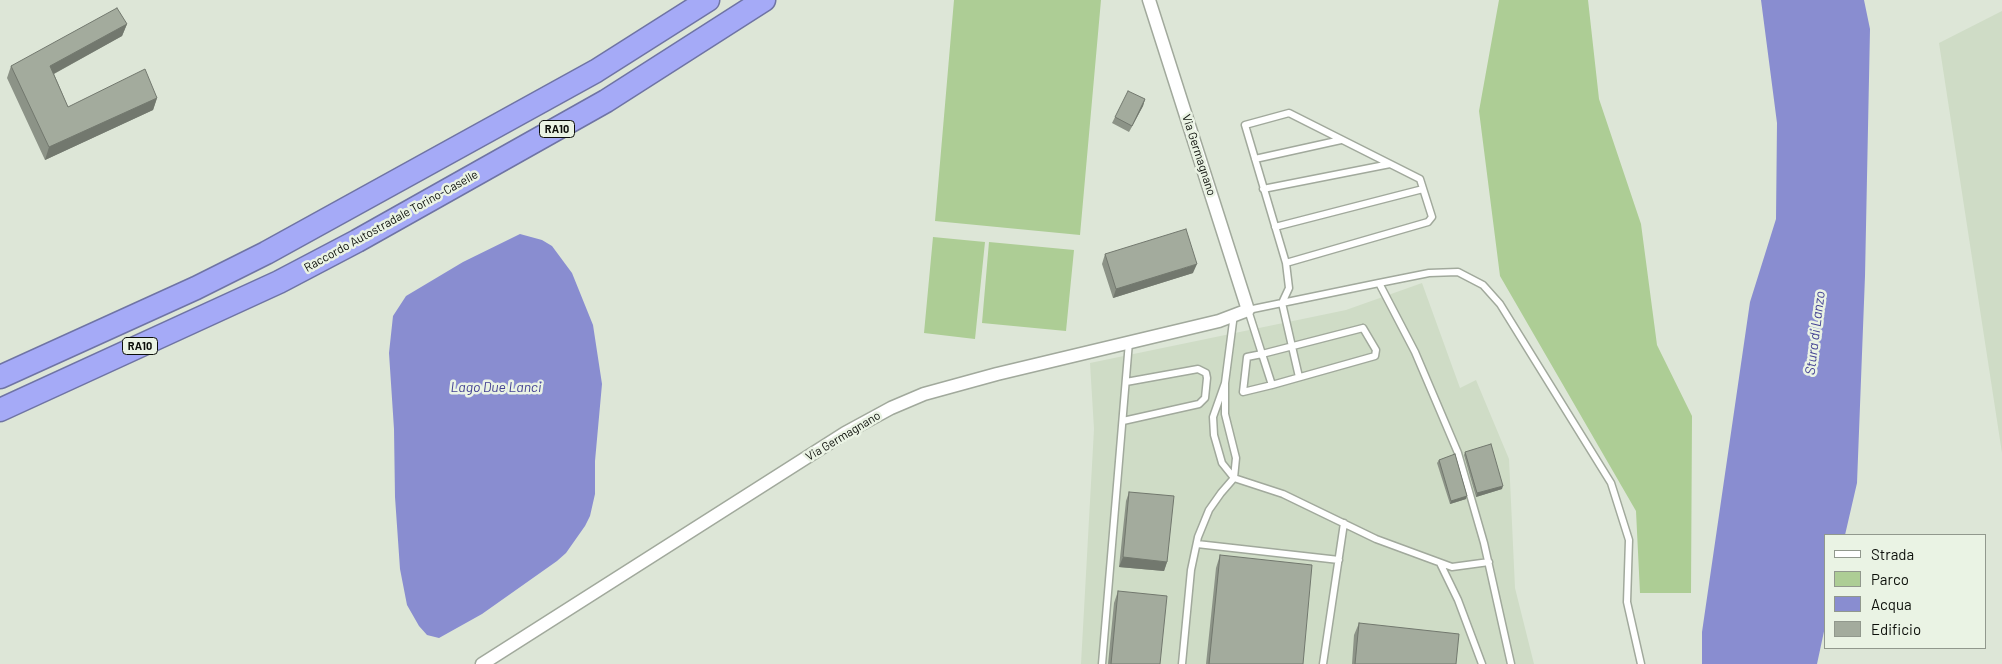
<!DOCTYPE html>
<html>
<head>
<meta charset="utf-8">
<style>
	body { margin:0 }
	#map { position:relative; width:2002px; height:664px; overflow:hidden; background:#dde6d7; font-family:Barlow,sans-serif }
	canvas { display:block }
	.legend { position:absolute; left:1824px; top:534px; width:162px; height:115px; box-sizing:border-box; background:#eaf3e4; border:1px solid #91988d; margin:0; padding:6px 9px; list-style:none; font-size:15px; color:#0c0f0a }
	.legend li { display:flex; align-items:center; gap:10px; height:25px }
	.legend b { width:25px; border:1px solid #91988d }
</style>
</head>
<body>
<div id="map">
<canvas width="2002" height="664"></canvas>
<ul class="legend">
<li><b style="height:6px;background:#fff"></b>Strada</li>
<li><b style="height:14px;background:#adcd95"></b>Parco</li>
<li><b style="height:14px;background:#898dd0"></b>Acqua</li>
<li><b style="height:14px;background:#a3ab9d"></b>Edificio</li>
</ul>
</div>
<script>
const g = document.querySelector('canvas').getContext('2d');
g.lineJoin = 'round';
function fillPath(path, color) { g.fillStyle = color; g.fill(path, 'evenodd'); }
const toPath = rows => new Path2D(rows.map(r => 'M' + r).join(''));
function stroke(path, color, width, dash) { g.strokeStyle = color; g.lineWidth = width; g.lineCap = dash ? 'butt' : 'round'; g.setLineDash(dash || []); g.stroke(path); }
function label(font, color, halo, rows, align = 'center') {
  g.font = font + ' Barlow,sans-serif'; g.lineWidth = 5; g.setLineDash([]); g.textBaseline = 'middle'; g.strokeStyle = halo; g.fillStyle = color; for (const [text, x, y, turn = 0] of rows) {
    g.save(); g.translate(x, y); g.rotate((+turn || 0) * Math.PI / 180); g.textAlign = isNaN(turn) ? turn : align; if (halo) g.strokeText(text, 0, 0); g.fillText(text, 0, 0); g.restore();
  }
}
const built = toPath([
	[2002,11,2002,453,1939,43],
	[1422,283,1460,388,1476,380,1509,459,1515,588,1534,664,1081,664,1094,429,1090,363,1346,310]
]);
const green = toPath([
	[954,0,1101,0,1080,235,935,221],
	[1499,0,1588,0,1599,99,1641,224,1657,345,1692,416,1691,593,1640,593,1636,511,1500,276,1479,111],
	[933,237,985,242,975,339,924,333],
	[989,242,1074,250,1066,331,982,323]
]);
const water = toPath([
	[1761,0,1864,0,1870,29,1865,276,1857,483,1845,535,1826,535,1826,622,1817,664,1702,664,1702,632,1750,302,1776,219,1777,123],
	[520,234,542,240,552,246,572,273,593,325,602,384,595,461,595,494,590,516,585,526,566,553,557,561,482,614,439,638,427,635,419,626,407,605,400,569,395,497,394,429,389,353,393,316,406,296,463,262]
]);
const lane = toPath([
	[1255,159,1341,140],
	[1263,189,1390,164],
	[1275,227,1423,189],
	[1286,263,1428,222,1432,217,1420,179,1289,113,1245,125,1286,263,1289,288,1282,303,1299,377],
	[1379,283,1429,273,1458,272,1483,285,1500,304,1611,483,1629,540,1627,602,1641,664],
	[1363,328,1376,350,1375,356,1272,385,1262,354,1363,328],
	[1225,383,1213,417,1214,435,1222,463,1234,478,1283,494,1376,539,1452,567,1489,562],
	[1272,385,1243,392,1247,357,1262,354,1248,310,1379,283,1415,352,1458,453,1484,543,1511,664],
	[1123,421,1199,404,1205,398,1207,378,1206,373,1198,369,1126,382],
	[1197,544,1339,560],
	[1440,563,1458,600,1482,664],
	[1102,664,1129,342],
	[1182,664,1191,570,1198,537,1209,510,1221,493,1234,478,1236,458,1225,414,1225,383,1234,314],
	[1323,664,1344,523]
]);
const street = toPath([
	[482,664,845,433,891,408,924,394,997,374,1219,321,1248,310,1149,0]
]);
const highway = toPath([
	[0,377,196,288,266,253,596,71,708,0],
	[0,410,279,282,357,241,606,101,764,0]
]);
const wall = toPath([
	[127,24,122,36,54,74,68,107,157,98,153,110,45,160,7,78,11,66],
	[1145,99,1143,106,1129,132,1112,123,1115,117],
	[1105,254,1193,273,1113,298,1102,264],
	[1465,452,1502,489,1476,497,1464,455],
	[1439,460,1466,499,1450,504,1437,463],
	[1129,492,1167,562,1164,571,1119,567,1126,501],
	[1220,555,1303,664,1206,664,1216,568],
	[1118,591,1160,664,1108,664,1114,603],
	[1359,623,1456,664,1352,664,1354,635]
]);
const shadedWall = toPath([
	[127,24,122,36,46,78,50,66],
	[157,98,153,110,45,160,49,147],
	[1145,99,1143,106,1129,132,1132,126],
	[1197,264,1193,273,1113,298,1116,289],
	[1503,486,1502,489,1476,497,1477,493],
	[1467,496,1466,499,1450,504,1451,501],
	[1123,557,1167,562,1164,571,1119,567]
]);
const building = toPath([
	[117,8,127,24,50,66,68,107,145,69,157,98,49,147,11,66,117,8],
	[1128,91,1145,99,1132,126,1115,117,1128,91],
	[1186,229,1197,264,1116,289,1105,254,1186,229],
	[1491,444,1503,486,1477,493,1465,452,1491,444],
	[1455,454,1467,496,1451,501,1439,460,1455,454],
	[1129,492,1174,496,1167,562,1123,557,1129,492],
	[1220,555,1312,565,1303,664,1209,664,1220,555],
	[1118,591,1167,596,1160,664,1111,664,1118,591],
	[1359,623,1459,634,1456,664,1355,664,1359,623]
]);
const shields = [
	[557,129,35],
	[140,346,35]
];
const shieldNames = [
	["RA10",557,129],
	["RA10",140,346]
];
const streetNames = [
	["Via Germagnano",1199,155,72],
	["Raccordo Autostradale Torino-Caselle",391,221,-29],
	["Via Germagnano",843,436,-31]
];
const waterNames = [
	["Stura di Lanzo",1815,333,-83],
	["Lago Due Lanci",496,387]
];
fillPath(built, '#cfdcc6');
fillPath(green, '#adcd95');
fillPath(water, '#898dd0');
stroke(lane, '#a1a99c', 9);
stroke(street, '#a1a99c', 15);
stroke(highway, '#6f74a4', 25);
stroke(lane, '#fff', 6);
stroke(street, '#fff', 12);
stroke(highway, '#a5aaf7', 22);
fillPath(wall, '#8c9387');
fillPath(shadedWall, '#72786e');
fillPath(building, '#a3ab9d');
stroke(building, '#72786e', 1);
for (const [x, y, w] of shields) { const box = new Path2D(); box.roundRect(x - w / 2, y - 8.5, w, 17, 4); g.fillStyle = '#eaf3e4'; g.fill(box); stroke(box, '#0c0f0a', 1); }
label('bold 11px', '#0c0f0a', null, shieldNames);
label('12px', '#0c0f0a', '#eaf3e4', streetNames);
label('italic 14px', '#444293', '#eaf3e4', waterNames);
</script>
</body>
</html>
